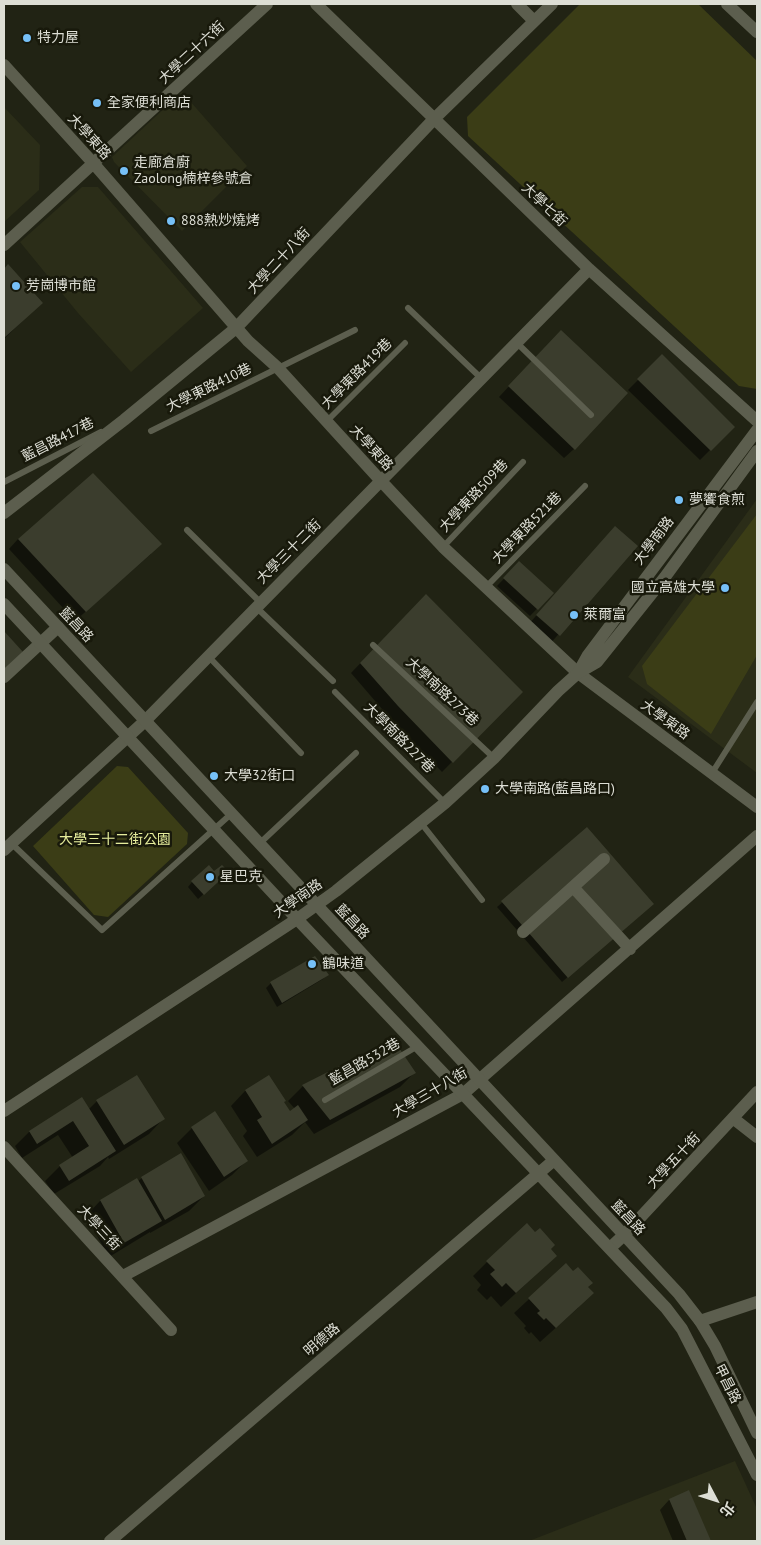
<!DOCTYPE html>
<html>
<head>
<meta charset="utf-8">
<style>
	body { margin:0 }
	#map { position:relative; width:761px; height:1545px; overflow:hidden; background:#212314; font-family:"PT Sans","Noto Sans TC",sans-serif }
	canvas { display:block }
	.frame { position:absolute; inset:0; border:5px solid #ddded5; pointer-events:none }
	.north { position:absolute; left:691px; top:1475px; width:50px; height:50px; -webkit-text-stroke:4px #18190b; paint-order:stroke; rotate:130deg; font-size:14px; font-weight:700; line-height:20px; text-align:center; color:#ddded5 }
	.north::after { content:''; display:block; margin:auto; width:18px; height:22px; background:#ddded5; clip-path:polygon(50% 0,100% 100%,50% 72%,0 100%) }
</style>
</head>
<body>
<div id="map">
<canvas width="761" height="1545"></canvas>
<div class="frame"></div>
<div class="north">北</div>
</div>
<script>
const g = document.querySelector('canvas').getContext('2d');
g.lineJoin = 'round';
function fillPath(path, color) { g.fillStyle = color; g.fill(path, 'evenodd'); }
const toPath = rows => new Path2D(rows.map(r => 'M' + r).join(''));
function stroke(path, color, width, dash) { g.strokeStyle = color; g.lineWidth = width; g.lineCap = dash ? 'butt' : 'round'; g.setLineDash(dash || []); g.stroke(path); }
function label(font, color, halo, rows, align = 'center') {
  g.font = font + ' "PT Sans","Noto Sans TC",sans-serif'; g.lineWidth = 5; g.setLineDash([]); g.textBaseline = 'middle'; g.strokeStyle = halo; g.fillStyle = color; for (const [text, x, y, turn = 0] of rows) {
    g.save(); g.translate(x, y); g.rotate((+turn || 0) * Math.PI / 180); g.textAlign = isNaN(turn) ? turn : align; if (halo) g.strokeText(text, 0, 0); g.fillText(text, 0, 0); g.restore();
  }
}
const built = toPath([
	[182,92,247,166,182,231,114,162,112,157],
	[4,107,40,145,39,190,4,222],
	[82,187,98,187,203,308,131,372,78,313,20,242],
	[757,499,757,773,628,677],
	[735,1461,757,1509,757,1541,529,1541]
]);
const green = toPath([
	[580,4,698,4,757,61,757,389,739,386,468,136,467,117],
	[757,514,757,655,711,734,647,684,642,666],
	[117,766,128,767,188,833,187,844,108,917,94,915,33,846]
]);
const shadow = toPath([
	[8,266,41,303,4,339,4,270],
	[551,341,574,449,564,458,499,397],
	[662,356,733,427,700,460,628,390],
	[615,527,636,546,549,645,527,626],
	[18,539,151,554,75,621,9,549],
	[519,563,552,593,530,616,497,586],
	[416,605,521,692,442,772,388,716,351,673],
	[587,829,647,908,562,982,497,907],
	[214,873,223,877,198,899,188,887,192,882],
	[327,974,323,979,277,1007,266,988,271,983],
	[393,1041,414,1073,400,1087,314,1134,305,1122,292,1135,257,1157,243,1136,247,1131,231,1106,245,1091,269,1076,289,1112,295,1109,288,1101,303,1086],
	[82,1099,88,1110,97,1101,163,1119,149,1134,109,1159,108,1157,100,1166,54,1194,45,1181,60,1166,73,1158,58,1135,22,1158,15,1146,29,1132],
	[215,1113,247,1160,232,1175,209,1191,177,1143,192,1128],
	[142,1178,204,1196,189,1211,150,1233,150,1232,109,1257,86,1216,100,1201,137,1180,138,1181],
	[549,1249,541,1270,501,1307,491,1296,487,1300,477,1290,481,1285,473,1276,487,1262],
	[566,1265,587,1287,578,1308,540,1342,531,1332,529,1334,524,1328,526,1326,514,1313],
	[689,1491,710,1541,673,1541,660,1510,669,1500]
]);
const building = toPath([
	[8,264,43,303,4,338,4,269],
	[561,330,628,393,575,450,508,386],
	[662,354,735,427,711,451,637,379],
	[93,473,162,544,86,612,18,539],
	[615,526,638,546,560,636,536,615],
	[519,561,554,593,538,610,503,578],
	[426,594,523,692,453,763,398,706,360,663],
	[4,631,23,652,4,670],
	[587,827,654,904,568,978,501,901],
	[209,865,214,871,222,865,229,872,204,895,191,881],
	[315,956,329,975,282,1003,270,982],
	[393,1039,416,1073,330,1120,302,1085],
	[137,1075,165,1119,124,1145,96,1100],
	[269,1075,286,1101,284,1102,290,1111,298,1105,308,1120,272,1144,257,1120,262,1117,245,1090],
	[82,1097,116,1151,69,1181,59,1165,89,1146,73,1121,37,1144,29,1131],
	[215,1111,248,1161,224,1177,191,1127],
	[181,1153,205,1196,165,1220,141,1177],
	[137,1178,162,1221,124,1243,100,1200],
	[527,1223,535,1232,540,1228,555,1245,551,1249,557,1256,516,1293,506,1283,502,1287,490,1274,495,1270,486,1261],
	[566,1263,573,1271,578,1267,593,1283,588,1287,594,1293,556,1328,546,1318,544,1320,537,1313,540,1311,528,1298],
	[689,1490,711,1541,687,1541,669,1499]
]);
const service = toPath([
	[408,308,482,379],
	[517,343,591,415],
	[327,421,405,343],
	[151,431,355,330],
	[4,482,101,432],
	[187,530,260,602],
	[443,547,523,462],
	[486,587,585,486],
	[256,607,333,681],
	[373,645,494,758],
	[208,656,301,753],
	[335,692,445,803],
	[712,773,757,702],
	[421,823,482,900],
	[11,843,102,930,231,814],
	[259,844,356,753],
	[325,1100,418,1046]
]);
const minor = toPath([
	[316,4,589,269,757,421],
	[517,4,534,21],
	[727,4,757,32],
	[4,65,94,164,248,341,278,368,381,481,443,547,578,673,757,807],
	[4,245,267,4],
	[4,513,124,420,236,328,434,119,552,4],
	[4,677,58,627],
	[4,850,145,721,589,269],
	[573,887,630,949],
	[523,932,604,859],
	[734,1119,757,1137],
	[4,1147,171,1330],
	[610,1248,624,1235,757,1092],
	[123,1276,463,1094,757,836],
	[700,1321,757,1302]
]);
const tertiary = toPath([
	[4,569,679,1294,700,1321,715,1346,757,1433],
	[4,604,297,919,666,1308,682,1329,757,1475],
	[578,673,588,655,757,430],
	[4,1111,297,919,336,891,445,803,494,758,558,691,578,673,597,662,665,577,757,451],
	[110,1541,553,1161]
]);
const markers = [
	[27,38,5,"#76c0f7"],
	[97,103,5,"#76c0f7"],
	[124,171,5,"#76c0f7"],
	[171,221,5,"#76c0f7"],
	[16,286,5,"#76c0f7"],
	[679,500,5,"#76c0f7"],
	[725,588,5,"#76c0f7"],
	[574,615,5,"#76c0f7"],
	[214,776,5,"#76c0f7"],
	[485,789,5,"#76c0f7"],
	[210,877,5,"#76c0f7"],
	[312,964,5,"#76c0f7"]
];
const poiNames = [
	["特力屋",37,38],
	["全家便利商店",107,103],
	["走廊倉廚",134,163],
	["Zaolong楠梓參號倉",134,179],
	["888熱炒燒烤",181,221],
	["芳崗博市館",26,286],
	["夢饗食煎",689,500],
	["國立高雄大學",715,588,"right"],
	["萊爾富",584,615],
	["大學32街口",224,776],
	["大學南路(藍昌路口)",495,789],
	["星巴克",220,877],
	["鶴味道",322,964]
];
const streetNames = [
	["大學二十六街",192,53,-43],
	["大學東路",89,137,48],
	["大學七街",544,205,44],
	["大學二十八街",279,261,-47],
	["大學東路419巷",357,374,-45],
	["大學東路410巷",209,388,-26],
	["藍昌路417巷",58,440,-27],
	["大學東路",371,448,48],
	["大學東路509巷",474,496,-47],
	["大學東路521巷",527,528,-46],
	["大學南路",654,541,-53],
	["大學三十二街",289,552,-45],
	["藍昌路",76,625,47],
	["大學南路273巷",442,692,43],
	["大學東路",665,720,36],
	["大學南路227巷",399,738,45],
	["大學南路",298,899,-35],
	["藍昌路",352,922,47],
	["藍昌路532巷",365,1062,-30],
	["大學三十八街",430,1093,-30],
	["大學五十街",674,1161,-47],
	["藍昌路",628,1218,47],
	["大學三街",99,1228,47],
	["明德路",322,1340,-41],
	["甲昌路",727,1384,63]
];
const parkNames = [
	["大學三十二街公園",115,840]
];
fillPath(built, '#2b2d18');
fillPath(green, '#3b3d16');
fillPath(shadow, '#0007');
fillPath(building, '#3b3d2d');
stroke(service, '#5c5e4e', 6);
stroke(minor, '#5c5e4e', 12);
stroke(tertiary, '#5c5e4e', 12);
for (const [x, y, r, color] of markers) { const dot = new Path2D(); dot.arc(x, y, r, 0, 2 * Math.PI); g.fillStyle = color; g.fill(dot); stroke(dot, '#18190b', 2); }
label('14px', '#ddded5', '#18190b', poiNames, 'left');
label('14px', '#ddded5', '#18190b', streetNames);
label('14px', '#e5ec9b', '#18190b', parkNames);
</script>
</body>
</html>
